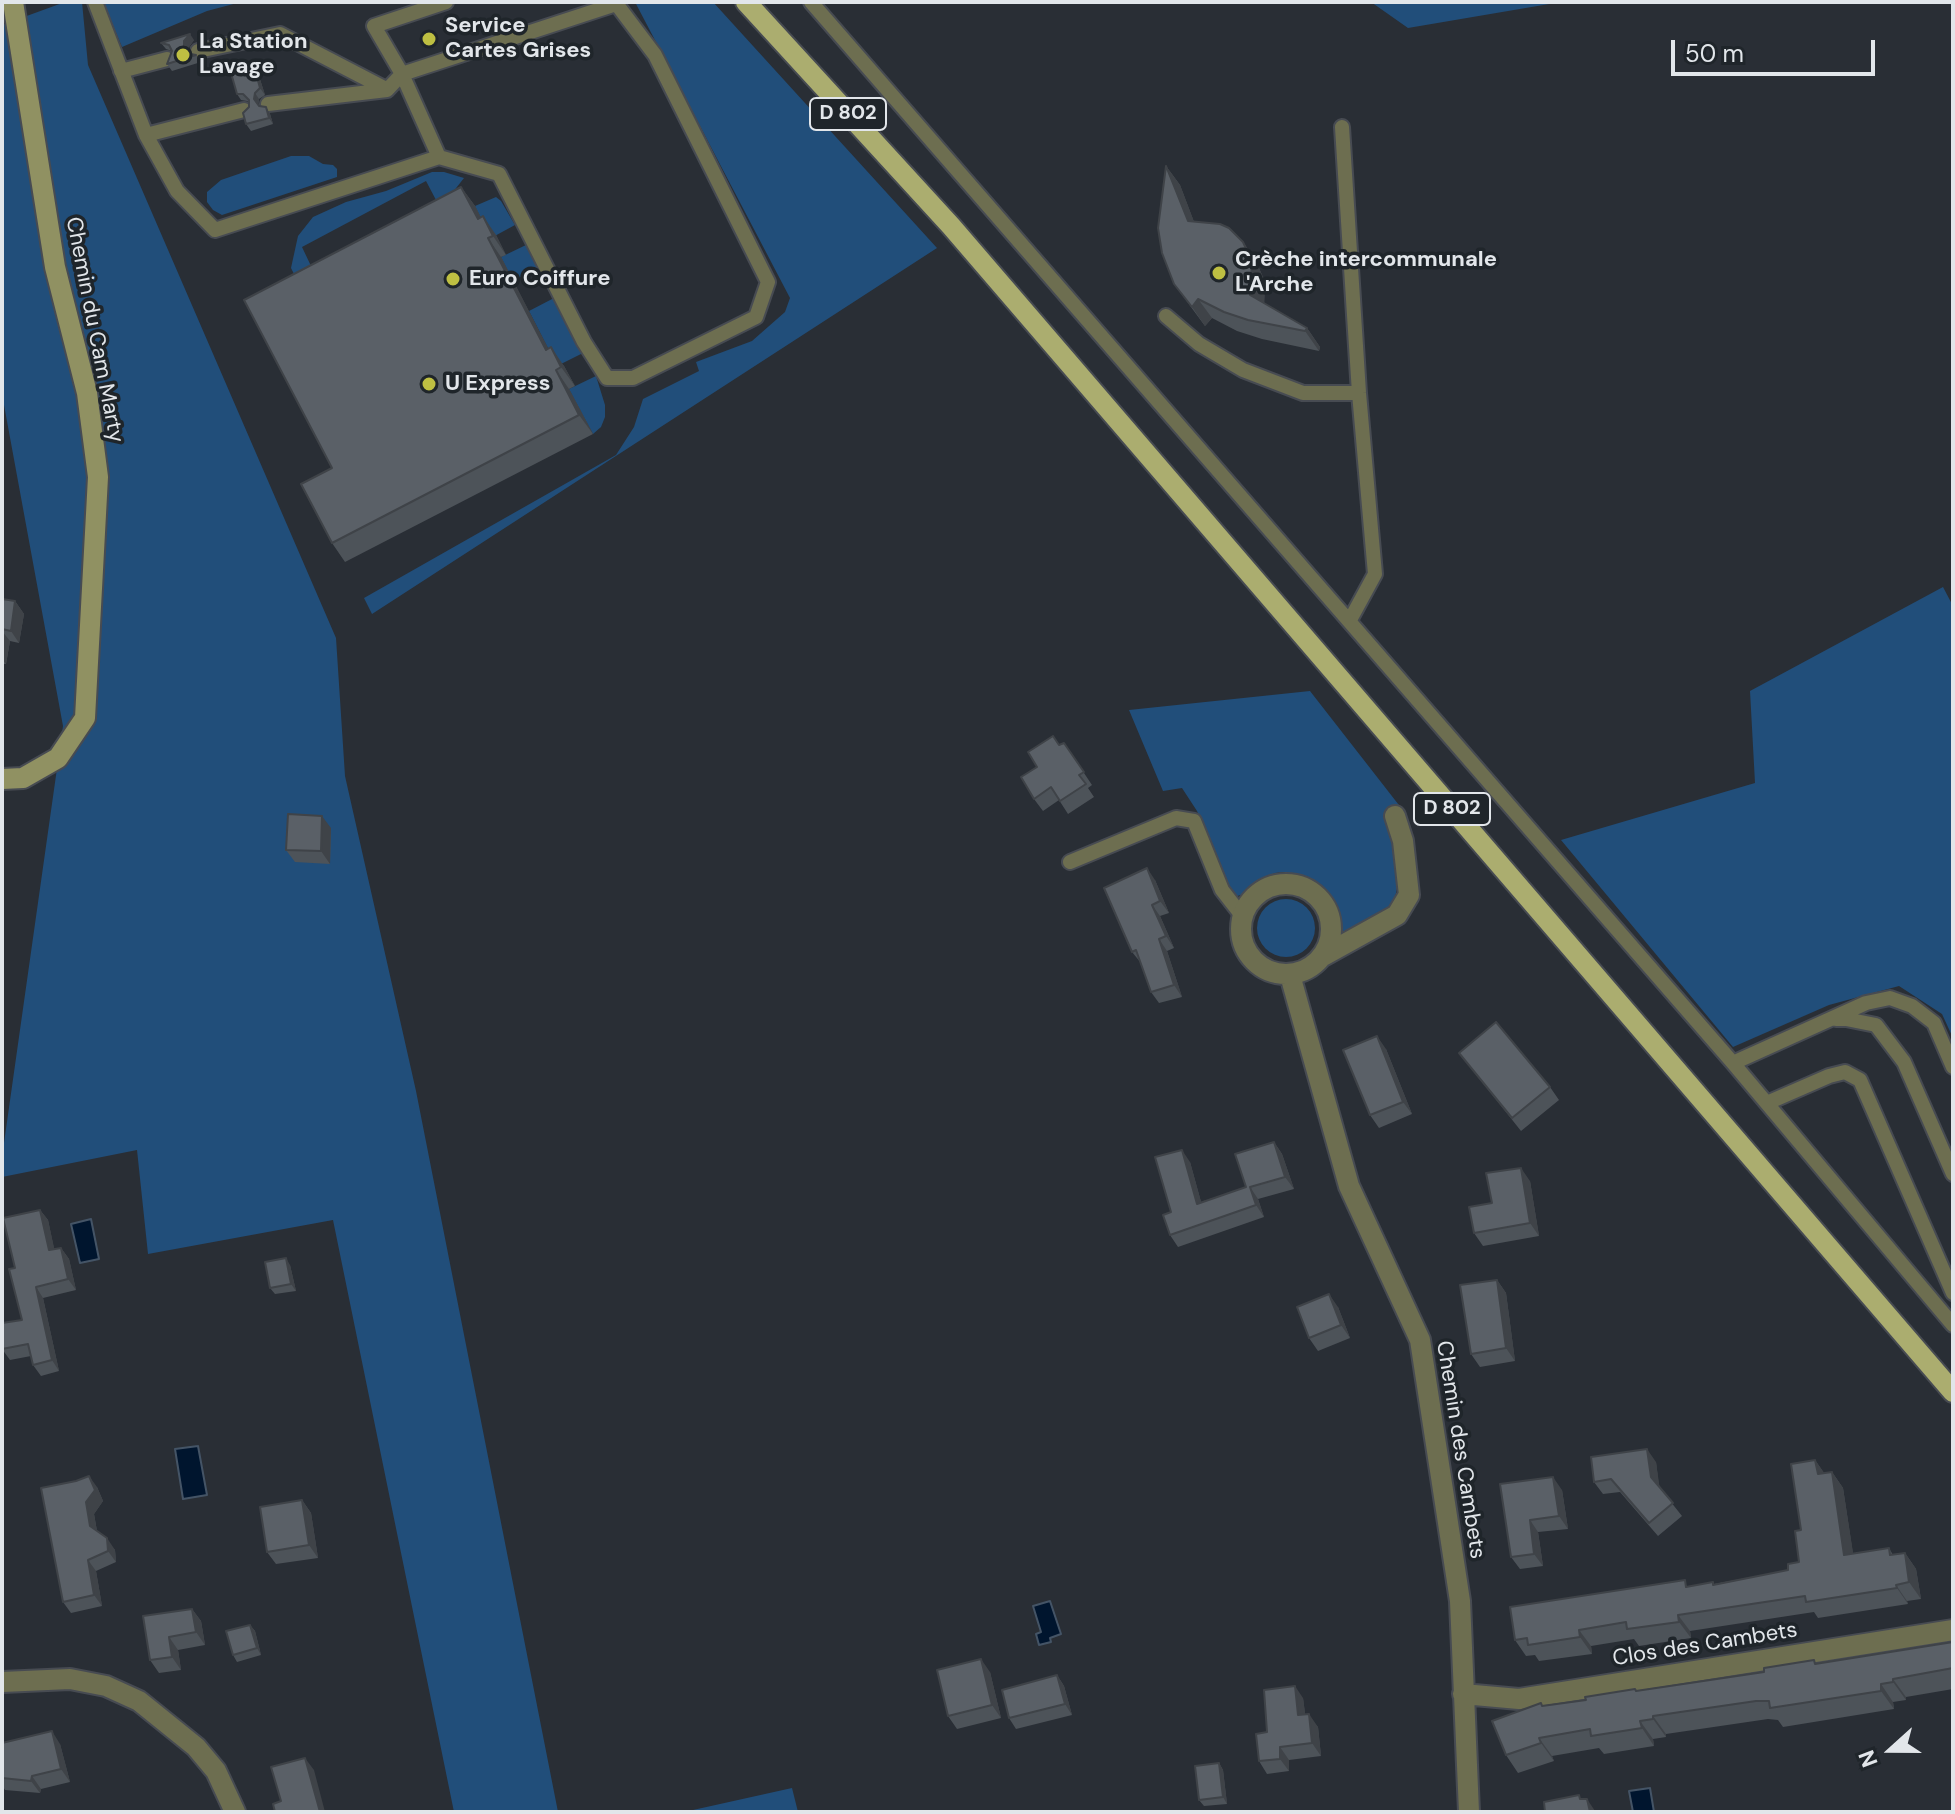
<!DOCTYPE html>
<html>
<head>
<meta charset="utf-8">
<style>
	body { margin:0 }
	#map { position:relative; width:1955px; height:1814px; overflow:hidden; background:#292e35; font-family:"DM Sans",sans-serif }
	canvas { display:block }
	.frame { position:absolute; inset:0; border:4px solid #e2e6ea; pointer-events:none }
	.north { position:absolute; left:1851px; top:1710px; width:80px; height:80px; -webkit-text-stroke:6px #1f252a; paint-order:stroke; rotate:249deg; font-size:22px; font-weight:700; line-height:32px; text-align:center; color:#e2e6ea }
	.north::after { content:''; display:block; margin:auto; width:28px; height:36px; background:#e2e6ea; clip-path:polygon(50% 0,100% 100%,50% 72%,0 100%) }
	.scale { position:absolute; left:1671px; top:40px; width:204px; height:36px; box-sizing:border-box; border:4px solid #e2e6ea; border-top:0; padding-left:10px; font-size:24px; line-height:28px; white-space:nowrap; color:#e2e6ea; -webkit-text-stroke:6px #1f252a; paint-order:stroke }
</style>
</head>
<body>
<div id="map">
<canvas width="1955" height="1814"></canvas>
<div class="frame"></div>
<div class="north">N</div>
<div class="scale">50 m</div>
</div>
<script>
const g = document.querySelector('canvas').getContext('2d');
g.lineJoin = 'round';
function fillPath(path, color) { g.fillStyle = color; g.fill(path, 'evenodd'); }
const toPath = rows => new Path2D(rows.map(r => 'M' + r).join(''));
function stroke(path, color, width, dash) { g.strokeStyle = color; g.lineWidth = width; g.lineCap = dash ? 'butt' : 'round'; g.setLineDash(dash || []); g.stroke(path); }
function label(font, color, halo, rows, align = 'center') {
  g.font = font + ' "DM Sans",sans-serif'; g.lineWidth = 7; g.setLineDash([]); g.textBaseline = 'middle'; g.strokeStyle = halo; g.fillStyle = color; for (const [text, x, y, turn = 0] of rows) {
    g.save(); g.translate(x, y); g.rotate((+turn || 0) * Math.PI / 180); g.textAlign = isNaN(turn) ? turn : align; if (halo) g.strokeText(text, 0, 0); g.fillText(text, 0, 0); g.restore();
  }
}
const green = toPath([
	[65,2,82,2,88,65,336,638,345,776,416,1091,558,1812,454,1812,333,1220,148,1254,137,1150,2,1177,2,1157,63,726,2,394,2,25],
	[103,2,241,2,207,11,122,47],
	[635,2,713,2,937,248,372,614,364,598,616,455,634,427,643,399,699,371,696,362,752,341,785,312,790,298],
	[1371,2,1561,2,1408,28],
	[291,156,309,156,323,164,333,165,337,169,337,177,222,215,213,210,207,202,207,192,221,180],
	[432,172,444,172,464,178,453,192,436,200,426,181,302,247,311,266,294,274,291,268,298,236,313,217,346,202,386,191],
	[496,197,501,201,515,225,491,238,475,206],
	[526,245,538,268,513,281,501,257],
	[554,298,583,353,557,366,529,311],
	[596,376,605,405,605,417,601,427,593,434,569,389],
	[1943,587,1953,606,1953,1038,1942,1014,1899,986,1829,1005,1733,1047,1561,840,1755,783,1750,691],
	[1310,691,1402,809,1390,813,1401,868,1392,913,1342,938,1340,924,1333,904,1321,886,1308,877,1283,872,1275,873,1261,881,1251,892,1234,897,1197,811,1182,788,1163,791,1129,710],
	'1257 928a29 29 0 1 1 58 0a29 29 0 1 1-58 0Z',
	[792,1788,798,1812,684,1812]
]);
const water = toPath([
	[91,1219,99,1259,80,1263,71,1224,91,1219],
	[198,1446,207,1495,183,1499,175,1449,198,1446],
	[1050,1601,1061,1634,1050,1638,1051,1642,1039,1645,1036,1634,1041,1632,1033,1606,1050,1601],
	[1650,1788,1654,1812,1633,1812,1629,1791,1650,1788]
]);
const lane = toPath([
	[95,2,146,135,177,191,215,230,439,157,402,74,616,4],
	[811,2,1733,1063,1953,1325],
	[198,51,280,34,386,89],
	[121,71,167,59],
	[268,104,387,90,402,74,374,26,446,2],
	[1342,127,1359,393,1375,574,1350,620],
	[146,135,244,110],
	[439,157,499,174,584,342,607,378,633,378,756,317,768,282,655,55,615,2],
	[1166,316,1199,344,1243,370,1303,393,1359,393],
	[1070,862,1176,818,1194,821,1222,890,1243,917],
	[1836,1019,1846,1019,1876,1025,1904,1062,1953,1174],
	[1733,1063,1866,1003,1890,998,1912,1006,1934,1023,1953,1067],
	[1767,1103,1829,1076,1845,1072,1860,1080,1953,1293]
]);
const street = toPath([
	'1241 929a45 45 0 1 1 90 0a45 45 0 1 1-90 0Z',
	[1323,956,1397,915,1409,895,1403,841,1395,816],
	[1290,975,1349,1186,1420,1340,1460,1601,1469,1812],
	[2,1682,70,1679,106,1686,139,1701,196,1747,216,1771,235,1812],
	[1463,1694,1519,1699,1953,1630]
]);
const secondary = toPath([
	[2,779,23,778,58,758,85,718,98,477,87,393,55,267,13,2]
]);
const primary = toPath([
	[746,2,951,226,1953,1392]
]);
const wall = toPath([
	[194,40,189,47,189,52,196,55,201,62,172,71,167,64,172,51,166,49,161,43],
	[254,66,258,73,265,95,259,99,258,106,266,107,270,114,273,124,251,131,246,124,249,102,247,101,241,100,237,94],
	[1166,166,1180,185,1194,222,1243,242,1256,261,1265,282,1264,303,1307,328,1320,347,1319,351,1262,339,1237,331,1212,318,1205,326,1174,284],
	[461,187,475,206,481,218,496,235,506,255,501,257,548,349,564,366,575,386,569,389,593,434,345,562,332,543,332,468],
	[2,599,15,601,24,614,19,643,10,641,6,664,2,664],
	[1060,745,1072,755,1092,785,1088,788,1094,797,1068,814,1059,800,1043,811,1034,799,1037,767],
	[331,828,330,864,295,862,286,850],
	[1155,880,1169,913,1160,916,1174,948,1167,951,1182,997,1159,1003,1151,992,1141,963,1132,952],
	[1386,1049,1412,1114,1379,1128,1370,1115],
	[1459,1053,1550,1087,1559,1100,1521,1131],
	[1274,1142,1282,1154,1294,1189,1258,1199,1264,1217,1178,1247,1170,1235,1171,1212,1190,1162,1201,1202,1246,1187],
	[1530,1181,1539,1236,1483,1246,1474,1233,1492,1203],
	[40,1210,48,1220,54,1249,61,1248,69,1259,76,1290,43,1298,59,1371,41,1376,33,1365,31,1356,10,1360,2,1349,22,1320,15,1268],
	[290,1265,296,1291,275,1294,270,1288],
	[1497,1280,1506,1293,1515,1361,1480,1367,1471,1354],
	[1338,1307,1350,1338,1318,1351,1309,1338],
	[1815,1460,1824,1473,1832,1472,1843,1488,1853,1554,1889,1548,1893,1555,1905,1553,1916,1569,1921,1599,1907,1601,1908,1604,1818,1618,1814,1612,1690,1631,1691,1638,1639,1646,1634,1639,1591,1646,1592,1654,1539,1661,1535,1655,1526,1656,1515,1640,1690,1586,1714,1584,1788,1570,1799,1562,1801,1530],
	[1656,1462,1659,1487,1682,1516,1658,1536,1620,1492,1603,1494,1594,1482],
	[1500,1484,1562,1490,1568,1529,1538,1532,1543,1566,1520,1569,1511,1557],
	[97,1487,103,1501,94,1514,97,1531,115,1550,116,1562,96,1571,102,1606,71,1613,63,1602],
	[302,1500,311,1513,318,1558,276,1564,267,1552],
	[192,1609,201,1621,205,1645,178,1650,181,1670,159,1673,150,1660],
	[250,1625,255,1631,261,1655,237,1662,233,1655],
	[1953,1642,1953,1689,1906,1697,1906,1700,1893,1702,1894,1709,1783,1727,1778,1720,1768,1719,1666,1734,1666,1737,1653,1739,1654,1746,1604,1754,1599,1748,1552,1756,1554,1761,1518,1773,1506,1755,1543,1706,1586,1700,1635,1689,1637,1691],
	[990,1672,1001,1718,957,1729,948,1716],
	[1057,1675,1064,1686,1072,1715,1016,1729,1009,1718],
	[1303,1698,1305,1714,1318,1727,1321,1756,1289,1760,1289,1771,1267,1774,1259,1761,1267,1732],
	[2,1743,60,1744,70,1782,41,1789,40,1793,5,1790,2,1785],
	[1219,1763,1223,1770,1227,1804,1204,1806,1199,1800]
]);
const shadedWall = toPath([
	[190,34,194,40,189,47,188,54,184,47,184,41],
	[254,66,258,73,265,95,260,88],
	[255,93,259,99,258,106,254,99],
	[266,107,270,114,273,124,269,118],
	[1166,166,1180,185,1201,240,1188,221],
	[461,187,475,206,491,238,478,219],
	[483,216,496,235,506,255,493,236],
	[488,238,501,257,559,369,546,350],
	[1243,242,1256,261,1265,282,1264,314,1250,295],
	[1198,299,1212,318,1205,326,1192,307],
	[1307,328,1320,347,1319,351,1305,331],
	[551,347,564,366,575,386,561,367],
	[556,370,569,389,593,434,579,415],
	[15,601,24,614,19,643,11,631],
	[2,631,10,641,6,664,2,659],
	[322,816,331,828,330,864,321,851],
	[1147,868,1155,880,1169,913,1160,901],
	[1152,905,1160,916,1174,948,1166,936],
	[1159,939,1167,951,1182,997,1174,985],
	[1377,1036,1386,1049,1412,1114,1403,1102],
	[1274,1142,1282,1154,1294,1189,1285,1177],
	[1182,1150,1190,1162,1205,1216,1197,1204],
	[1521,1168,1530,1181,1539,1236,1530,1223],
	[1250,1187,1258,1199,1264,1217,1256,1205],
	[40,1210,48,1220,57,1261,49,1250],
	[61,1248,69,1259,76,1290,68,1279],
	[286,1258,290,1265,296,1291,291,1284],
	[1497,1280,1506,1293,1515,1361,1506,1348],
	[36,1287,43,1298,59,1371,52,1360],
	[1329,1294,1338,1307,1350,1338,1341,1325],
	[1647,1449,1656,1462,1660,1490,1651,1477],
	[1815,1460,1827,1477,1818,1474],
	[1832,1472,1843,1488,1856,1572,1844,1555],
	[89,1476,97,1487,103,1501,94,1514,98,1537,90,1526,86,1502],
	[1553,1477,1562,1490,1568,1529,1559,1516],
	[302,1500,311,1513,318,1558,309,1545],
	[1530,1520,1538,1532,1543,1566,1534,1554],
	[107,1538,115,1550,116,1562,108,1551],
	[1905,1553,1916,1569,1921,1599,1909,1582],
	[88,1560,96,1571,102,1606,94,1595],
	[1896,1585,1907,1601,1908,1604,1897,1588],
	[192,1609,201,1621,205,1645,196,1632],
	[1678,1615,1690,1631,1691,1638,1679,1622],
	[250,1625,255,1631,261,1655,257,1648],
	[1579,1630,1591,1646,1592,1654,1580,1637],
	[169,1637,178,1650,181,1670,172,1657],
	[981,1659,990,1672,1001,1718,992,1705],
	[1057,1675,1064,1686,1072,1715,1065,1704],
	[1893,1679,1906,1697,1906,1700,1893,1682],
	[1881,1684,1893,1702,1894,1709,1881,1691],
	[1295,1686,1303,1698,1307,1727,1298,1715],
	[1309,1714,1318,1727,1321,1756,1312,1743],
	[1653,1716,1666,1734,1666,1737,1653,1719],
	[1640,1721,1653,1739,1654,1746,1642,1728],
	[52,1731,60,1744,70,1782,61,1769],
	[1539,1738,1552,1756,1554,1761,1541,1743],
	[1280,1747,1289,1760,1289,1771,1280,1759],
	[305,1758,314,1770,325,1812,320,1812],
	[1219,1763,1223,1770,1227,1804,1223,1797],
	[32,1776,41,1789,40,1793,31,1781],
	[1587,1799,1595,1811,1596,1812,1590,1812]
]);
const building = toPath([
	[190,34,184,41,184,47,190,54,196,55,167,64,172,51,169,45,161,43,190,34],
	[254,66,260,88,255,93,254,99,259,106,266,107,269,118,246,124,243,113,249,107,249,100,243,94,237,94,231,73,254,66],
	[1166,166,1188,221,1220,224,1229,228,1243,242,1252,262,1250,295,1307,328,1305,331,1248,320,1224,312,1198,299,1192,307,1174,284,1162,253,1158,228,1166,166],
	[461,187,478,219,483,216,493,236,488,238,546,350,551,347,561,367,556,370,579,415,332,543,301,484,332,468,244,300,461,187],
	[2,599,15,601,11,631,2,629,2,599],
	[1053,736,1059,745,1064,743,1084,772,1079,775,1086,784,1060,801,1051,787,1034,799,1021,777,1037,767,1028,752,1053,736],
	[288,814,322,816,321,851,286,850,288,814],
	[1147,868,1160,901,1152,905,1166,936,1159,939,1174,985,1151,992,1136,950,1132,952,1104,888,1147,868],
	[1496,1022,1550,1087,1512,1118,1459,1053,1496,1022],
	[1377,1036,1403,1102,1370,1115,1343,1050,1377,1036],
	[1274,1142,1285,1177,1250,1187,1256,1205,1170,1235,1163,1215,1171,1212,1155,1157,1182,1150,1197,1204,1246,1187,1235,1154,1274,1142],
	[1521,1168,1530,1223,1474,1233,1469,1207,1492,1203,1486,1173,1521,1168],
	[40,1210,49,1250,61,1248,68,1279,36,1287,52,1360,33,1365,28,1344,2,1349,2,1323,22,1320,9,1269,15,1268,3,1218,40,1210],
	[286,1258,291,1284,270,1288,265,1262,286,1258],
	[1497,1280,1506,1348,1471,1354,1460,1285,1497,1280],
	[1329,1294,1341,1325,1309,1338,1297,1307,1329,1294],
	[1647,1449,1651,1477,1673,1503,1649,1523,1611,1479,1594,1482,1591,1457,1647,1449],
	[1815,1460,1818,1474,1832,1472,1844,1555,1889,1548,1890,1555,1905,1553,1909,1582,1896,1585,1897,1588,1806,1602,1805,1596,1678,1615,1679,1622,1627,1629,1626,1622,1579,1630,1580,1637,1528,1645,1527,1638,1515,1640,1510,1607,1685,1580,1686,1587,1713,1582,1713,1585,1788,1570,1788,1564,1799,1562,1795,1531,1801,1530,1791,1464,1815,1460],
	[89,1476,95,1490,86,1502,90,1526,107,1538,108,1551,88,1560,94,1595,63,1602,41,1488,76,1481,89,1476],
	[1553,1477,1559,1516,1530,1520,1534,1554,1511,1557,1500,1484,1553,1477],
	[302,1500,309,1545,267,1552,260,1507,302,1500],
	[192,1609,196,1632,169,1637,172,1657,150,1660,143,1616,192,1609],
	[250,1625,257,1648,233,1655,226,1631,250,1625],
	[1953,1642,1953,1668,1893,1679,1893,1682,1881,1684,1881,1691,1770,1708,1769,1701,1756,1701,1653,1716,1653,1719,1640,1721,1642,1728,1591,1736,1590,1729,1539,1738,1541,1743,1506,1755,1492,1721,1541,1703,1542,1706,1586,1700,1585,1697,1635,1689,1636,1691,1764,1672,1764,1668,1814,1660,1815,1664,1953,1642],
	[981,1659,992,1705,948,1716,937,1670,981,1659],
	[1057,1675,1065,1704,1009,1718,1002,1690,1057,1675],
	[1295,1686,1298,1715,1309,1714,1312,1743,1280,1747,1280,1759,1259,1761,1256,1734,1267,1732,1264,1690,1295,1686],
	[52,1731,61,1769,32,1776,31,1781,2,1778,2,1743,52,1731],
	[305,1758,320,1812,275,1812,273,1804,281,1801,271,1767,305,1758],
	[1219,1763,1223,1797,1199,1800,1195,1766,1219,1763],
	[1579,1795,1580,1799,1587,1799,1590,1812,1545,1812,1544,1802,1579,1795]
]);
const markers = [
	[429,39,8,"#bebf42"],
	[183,55,8,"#bebf42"],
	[1219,273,8,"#bebf42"],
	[453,279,8,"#bebf42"],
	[429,384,8,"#bebf42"]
];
const shields = [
	[848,114,76],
	[1452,809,76]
];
const shieldNames = [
	["D 802",848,114],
	["D 802",1452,809]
];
const poiNames = [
	["Service",445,26],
	["Cartes Grises",445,51],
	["La Station",199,42],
	["Lavage",199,67],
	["Crèche intercommunale",1235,260],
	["L'Arche",1235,285],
	["Euro Coiffure",469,279],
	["U Express",445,384]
];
const streetNames = [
	["Chemin du Cam Marty",94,330,79],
	["Chemin des Cambets",1460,1450,81],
	["Clos des Cambets",1705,1645,-9]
];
fillPath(green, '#214e7a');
fillPath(water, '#00152e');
stroke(water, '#445466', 2);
stroke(lane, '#474b52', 18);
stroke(street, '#474b52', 24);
stroke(secondary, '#474b52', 24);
stroke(primary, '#474b52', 24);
stroke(lane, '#6d6e50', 14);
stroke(street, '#6d6e50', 20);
stroke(secondary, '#909162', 20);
stroke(primary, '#abad6f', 20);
fillPath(wall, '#4d5359');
fillPath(shadedWall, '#3f4348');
fillPath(building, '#5a6067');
stroke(building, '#3f4348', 2);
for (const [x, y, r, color] of markers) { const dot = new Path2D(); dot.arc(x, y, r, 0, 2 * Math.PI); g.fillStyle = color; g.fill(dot); stroke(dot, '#1f252a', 3); }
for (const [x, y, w] of shields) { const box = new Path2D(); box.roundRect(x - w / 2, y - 16, w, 32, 6); g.fillStyle = '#1f252a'; g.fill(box); stroke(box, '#e2e6ea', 2); }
label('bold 20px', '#e2e6ea', null, shieldNames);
label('bold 22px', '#e2e6ea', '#1f252a', poiNames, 'left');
label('22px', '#e2e6ea', '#1f252a', streetNames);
</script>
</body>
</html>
